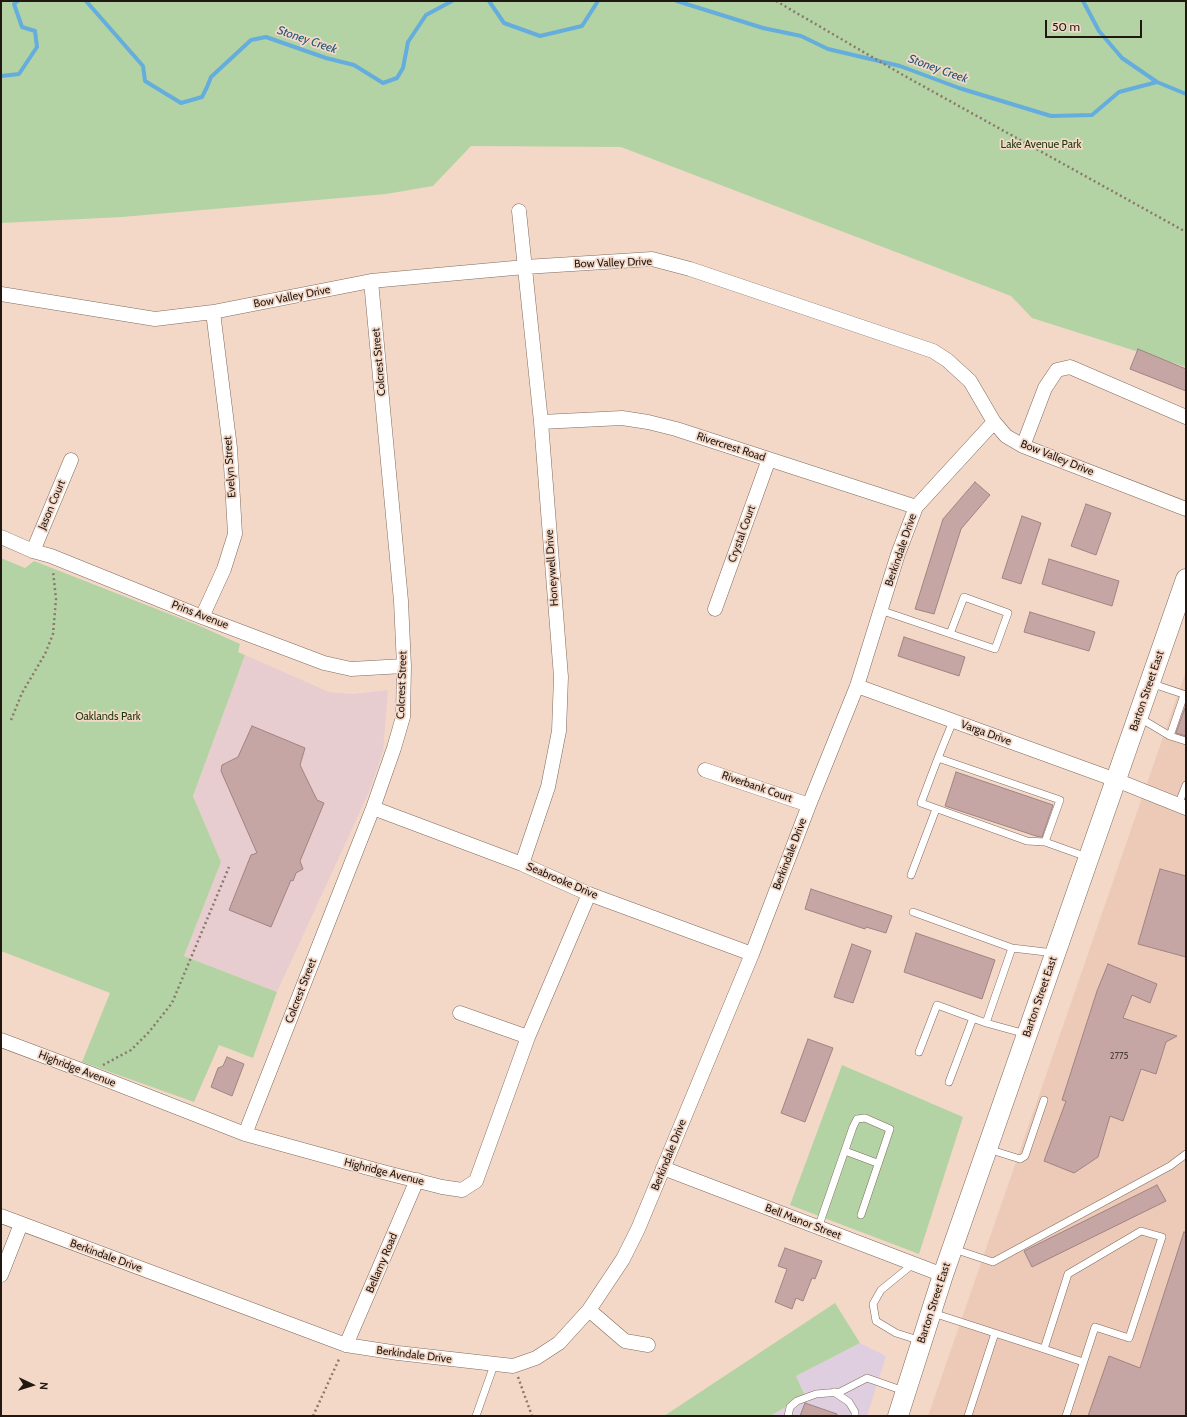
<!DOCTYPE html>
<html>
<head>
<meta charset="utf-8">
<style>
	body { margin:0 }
	#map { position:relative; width:1187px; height:1417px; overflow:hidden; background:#f3d8c8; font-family:Cabin,sans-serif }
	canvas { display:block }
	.frame { position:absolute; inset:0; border:2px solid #211812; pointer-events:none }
	.north { position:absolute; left:12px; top:1365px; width:40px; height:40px; -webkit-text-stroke:3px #f3d8c8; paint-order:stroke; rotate:94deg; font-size:11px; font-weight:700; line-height:16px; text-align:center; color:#211812 }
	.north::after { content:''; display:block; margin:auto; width:14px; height:18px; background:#211812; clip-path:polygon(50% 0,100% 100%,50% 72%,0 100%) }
	.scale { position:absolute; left:1045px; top:20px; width:97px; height:18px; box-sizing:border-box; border:2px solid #211812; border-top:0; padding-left:5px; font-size:12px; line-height:14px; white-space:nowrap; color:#211812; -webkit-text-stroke:3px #f3d8c8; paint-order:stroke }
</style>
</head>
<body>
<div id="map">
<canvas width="1187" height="1417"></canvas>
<div class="frame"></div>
<div class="north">N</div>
<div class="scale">50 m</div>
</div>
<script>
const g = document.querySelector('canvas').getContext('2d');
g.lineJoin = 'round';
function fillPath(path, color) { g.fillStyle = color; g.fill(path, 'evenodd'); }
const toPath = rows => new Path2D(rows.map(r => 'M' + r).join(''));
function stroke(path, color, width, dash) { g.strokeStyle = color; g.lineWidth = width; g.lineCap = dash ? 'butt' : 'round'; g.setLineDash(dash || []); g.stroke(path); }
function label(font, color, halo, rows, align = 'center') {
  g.font = font + ' Cabin,sans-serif'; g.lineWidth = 3.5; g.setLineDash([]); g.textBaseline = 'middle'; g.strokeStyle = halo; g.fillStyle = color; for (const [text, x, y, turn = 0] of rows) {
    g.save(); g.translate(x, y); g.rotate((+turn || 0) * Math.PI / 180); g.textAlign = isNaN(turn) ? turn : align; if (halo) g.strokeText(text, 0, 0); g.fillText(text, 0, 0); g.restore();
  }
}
const commercial = toPath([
	[860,1343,886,1356,867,1416,770,1416,805,1396,796,1376]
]);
const built = toPath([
	[1186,671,1186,1416,928,1416,1181,685]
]);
const education = toPath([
	[245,655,329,692,353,694,388,690,383,751,369,792,277,992,184,956,221,862,193,796]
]);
const green = toPath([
	[1,1,1186,1,1186,367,1032,318,1011,296,621,147,471,146,433,186,386,194,122,217,1,223],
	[1,558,25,568,34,561,200,626,240,644,238,652,245,655,193,796,221,862,184,956,277,992,253,1058,219,1045,194,1102,82,1062,110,993,1,951],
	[842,1065,963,1117,919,1254,790,1205],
	[835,1303,860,1343,796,1376,805,1396,770,1416,664,1416]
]);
const stream = toPath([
	[86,1,143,66,145,81,181,103,202,97,207,87,211,77,251,40,266,37,326,58,354,65,383,83,397,78,403,68,408,42,426,15,452,1],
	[489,1,504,23,540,36,582,26,598,1],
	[677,1,763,28,801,36,828,49,900,66,959,88,1051,116,1092,115,1119,92,1157,82],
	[1083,1,1099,31,1122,58,1157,82,1186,94],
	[1,76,19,74,37,47,35,31,22,27,14,4,18,1]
]);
const building = toPath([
	[1138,349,1186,369,1186,391,1130,369,1138,349],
	[975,482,990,495,961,529,934,614,915,609,943,519,975,482],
	[1086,504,1111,513,1096,555,1071,546,1086,504],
	[1022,516,1041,523,1021,584,1002,578,1022,516],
	[1049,559,1119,581,1112,606,1042,584,1049,559],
	[1030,612,1095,632,1089,651,1024,632,1030,612],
	[904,637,965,657,959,676,898,656,904,637],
	[1186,705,1186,736,1176,733,1186,705],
	[252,726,305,748,300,765,317,800,324,803,300,861,303,869,296,873,293,881,291,880,271,927,229,910,251,855,257,853,221,771,222,765,238,757,252,726],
	[956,772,1053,805,1042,837,1036,836,945,806,956,772],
	[1160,869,1186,876,1186,957,1138,944,1160,869],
	[811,889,892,916,886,933,866,927,865,929,805,909,811,889],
	[916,933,995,960,982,999,904,972,916,933],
	[852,944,871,951,853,1003,834,997,852,944],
	[1108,964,1157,984,1150,1003,1132,995,1123,1018,1177,1036,1166,1042,1156,1074,1141,1069,1123,1121,1110,1116,1098,1157,1074,1173,1044,1161,1066,1101,1062,1100,1097,991,1108,964],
	[808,1039,833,1048,805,1122,781,1113,808,1039],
	[227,1057,244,1064,232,1096,211,1087,218,1068,223,1066,227,1057],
	[1157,1185,1166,1201,1032,1267,1024,1251,1157,1185],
	[1184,1232,1186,1233,1186,1416,1088,1416,1109,1356,1140,1368,1184,1232],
	[785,1248,822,1261,815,1279,812,1278,803,1301,796,1298,792,1309,775,1302,787,1269,778,1266,785,1248],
	[805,1403,837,1414,837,1416,800,1416,805,1403]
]);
const path = toPath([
	[776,1,903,75,1186,232],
	[11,720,22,693,45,654,53,634,56,599,53,571],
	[103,1065,131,1050,149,1032,172,1003,229,867],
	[518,1377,532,1416],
	[313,1416,340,1357]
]);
const lane = toPath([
	[880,610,995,649,1008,613,964,597,950,634],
	[1150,683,1186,695],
	[1140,718,1170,736,1186,741],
	[953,721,938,758,1060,800,1045,842,1087,857],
	[1170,736,1184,695],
	[938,758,921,803,1027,841,1045,842],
	[1178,805,1186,785],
	[911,875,936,809],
	[913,912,1012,948,986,1023,937,1005,919,1052],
	[1012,948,1054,953],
	[986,1023,1026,1034],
	[949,1082,973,1018],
	[988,1149,1020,1159,1025,1156,1044,1100],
	[845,1151,877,1163],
	[818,1228,853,1127,857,1119,865,1118,890,1129,861,1215],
	[954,1249,993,1262,1170,1166,1186,1154],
	[913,1264,881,1290,873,1304,876,1321,896,1333,921,1341],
	[933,1313,1044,1349,1068,1274,1141,1231,1162,1237,1129,1338,1095,1327,1066,1416],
	[1044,1349,1083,1362],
	[834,1392,849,1402,855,1412,855,1416],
	[476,1416,494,1365],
	[788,1416,790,1407,797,1401,816,1394,840,1392,867,1378,904,1391],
	[968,1416,995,1333]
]);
const street = toPath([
	[519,211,541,422,561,677,559,731,548,787,522,864],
	[1,294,155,319,213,312,371,281,525,267,652,259,690,269,933,351,947,360,970,381,994,422,1006,436,1023,446,1186,509],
	[541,422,622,418,648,422,676,429,916,507],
	[1023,446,1045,388,1057,370,1070,367,1186,417],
	[1,537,33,551,51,556,202,617,324,663,351,669,404,666],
	[33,551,71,460],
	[715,609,769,459],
	[202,617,224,569,235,534,230,448,213,312],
	[857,686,1116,780,1186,808],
	[705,770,809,805],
	[373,808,522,864,589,894,752,954],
	[460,1013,528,1037],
	[1,1040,89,1073,245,1134,383,1172,442,1187,462,1190,476,1181,528,1037,589,894],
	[245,1134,373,808,394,748,403,717,404,666,401,601,371,281],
	[663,1168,943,1275],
	[1,1216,346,1345,398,1353,513,1366,536,1358,559,1343,589,1310,623,1259,638,1229,752,954,809,805,857,686,898,554,916,507,994,422],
	[1,1275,21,1224],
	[589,1310,625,1341,648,1345],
	[346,1345,417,1180]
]);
const secondary = toPath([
	[898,1416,943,1275,1186,579]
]);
const numberNames = [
	["2775",1119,1056]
];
const parkNames = [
	["Lake Avenue Park",1041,145],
	["Oaklands Park",108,717]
];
const streetNames = [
	["Bow Valley Drive",613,263,-2],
	["Bow Valley Drive",292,297,-11],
	["Colcrest Street",379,362,-95],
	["Rivercrest Road",731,447,18],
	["Bow Valley Drive",1057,458,22],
	["Evelyn Street",230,467,-94],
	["Jason Court",52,505,-67],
	["Crystal Court",742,534,-70],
	["Berkindale Drive",901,550,-71],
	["Honeywell Drive",552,568,-94],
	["Prins Avenue",200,615,21],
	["Colcrest Street",402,685,-88],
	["Barton Street East",1147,691,-71],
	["Varga Drive",986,733,20],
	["Riverbank Court",757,787,19],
	["Berkindale Drive",790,854,-69],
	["Seabrooke Drive",562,881,23],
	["Colcrest Street",301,991,-69],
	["Barton Street East",1040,997,-71],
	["Highridge Avenue",77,1069,21],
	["Berkindale Drive",669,1155,-68],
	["Highridge Avenue",384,1172,14],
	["Bell Manor Street",803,1222,21],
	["Berkindale Drive",106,1256,20],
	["Bellamy Road",382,1263,-67],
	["Barton Street East",934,1303,-72],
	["Berkindale Drive",414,1355,7]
];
const waterNames = [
	["Stoney Creek",307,40,19],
	["Stoney Creek",938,69,20]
];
fillPath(commercial, '#dfcee0');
fillPath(built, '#eccab7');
fillPath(education, '#e7cdcf');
fillPath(green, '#b4d3a4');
stroke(stream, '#65addd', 4);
fillPath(building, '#c5a6a4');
stroke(building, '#a18381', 1);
stroke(lane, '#816a5c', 8);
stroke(street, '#816a5c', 15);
stroke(secondary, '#816a5c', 21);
stroke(path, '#8a786d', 2.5, [2, 3]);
stroke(lane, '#fff', 7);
stroke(street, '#fff', 14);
stroke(secondary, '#fff', 20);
label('9px', '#4a3c36', null, numberNames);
label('11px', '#1d390a', '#f3d8c8', parkNames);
label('11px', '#211812', '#f3d8c8', streetNames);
label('italic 12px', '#22587a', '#f3d8c8', waterNames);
</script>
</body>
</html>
